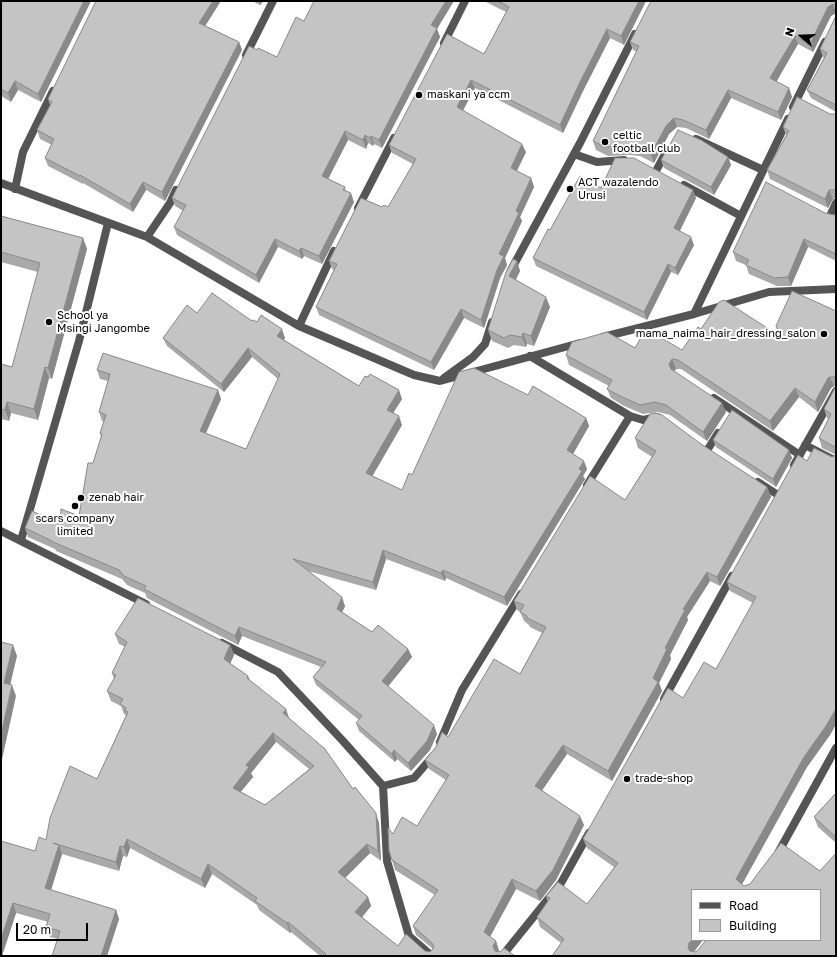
<!DOCTYPE html>
<html>
<head>
<meta charset="utf-8">
<style>
	body { margin:0 }
	#map { position:relative; width:837px; height:957px; overflow:hidden; background:#fff; font-family:"Golos Text",sans-serif }
	canvas { display:block }
	.frame { position:absolute; inset:0; border:2px solid #000; pointer-events:none }
	.legend { position:absolute; left:691px; top:889px; width:130px; height:52px; box-sizing:border-box; background:#fff; border:1px solid #999; margin:0; padding:5px 7px; list-style:none; font-size:12px; color:#000 }
	.legend li { display:flex; align-items:center; gap:8px; height:20px }
	.legend b { width:20px; border:1px solid #999 }
	.north { position:absolute; left:781px; top:16px; width:40px; height:40px; -webkit-text-stroke:3px #fff; paint-order:stroke; rotate:289deg; font-size:11px; font-weight:700; line-height:16px; text-align:center; color:#000 }
	.north::after { content:''; display:block; margin:auto; width:14px; height:18px; background:#000; clip-path:polygon(50% 0,100% 100%,50% 72%,0 100%) }
	.scale { position:absolute; left:16px; top:923px; width:72px; height:18px; box-sizing:border-box; border:2px solid #000; border-top:0; padding-left:5px; font-size:12px; line-height:14px; white-space:nowrap; color:#000; -webkit-text-stroke:3px #fff; paint-order:stroke }
</style>
</head>
<body>
<div id="map">
<canvas width="837" height="957"></canvas>
<div class="frame"></div>
<ul class="legend">
<li><b style="height:5px;background:#555"></b>Road</li>
<li><b style="height:11px;background:#c4c4c4"></b>Building</li>
</ul>
<div class="north">N</div>
<div class="scale">20 m</div>
</div>
<script>
const g = document.querySelector('canvas').getContext('2d');
g.lineJoin = 'round';
const toPath = rows => new Path2D(rows.map(r => 'M' + r).join(''));
function stroke(path, color, width, dash) { g.strokeStyle = color; g.lineWidth = width; g.lineCap = dash ? 'butt' : 'round'; g.setLineDash(dash || []); g.stroke(path); }
function fillPath(path, color) { g.fillStyle = color; g.fill(path, 'evenodd'); }
function label(font, color, halo, rows, align = 'center') {
  g.font = font + ' "Golos Text",sans-serif'; g.lineWidth = 4; g.setLineDash([]); g.textBaseline = 'middle'; g.strokeStyle = halo; g.fillStyle = color; for (const [text, x, y, turn = 0] of rows) {
    g.save(); g.translate(x, y); g.rotate((+turn || 0) * Math.PI / 180); g.textAlign = isNaN(turn) ? turn : align; if (halo) g.strokeText(text, 0, 0); g.fillText(text, 0, 0); g.restore();
  }
}
const street = toPath([
	[444,43,465,1],
	[246,55,273,1],
	[793,107,825,42],
	[696,139,763,170],
	[574,154,597,162,624,160],
	[656,171,666,152],
	[1,183,147,237,299,326,414,375,440,381,580,343],
	[684,185,741,216],
	[15,189,23,152,53,91],
	[358,208,394,138],
	[830,216,836,203],
	[147,237,170,203,176,190],
	[511,270,580,143,635,34],
	[694,314,788,119],
	[299,326,334,251],
	[603,337,694,314,769,292,836,289],
	[530,356,630,416,643,420,657,417],
	[444,378,473,357,485,344,492,322],
	[714,398,800,455],
	[805,445,836,461],
	[708,449,718,433],
	[794,465,836,391],
	[758,482,778,495],
	[587,485,630,416],
	[1,531,146,604],
	[21,540,79,341,108,223],
	[222,643,278,672,343,741,383,786,387,861,409,936,432,956],
	[664,699,732,576],
	[440,742,462,690,521,594],
	[383,786,414,778,433,756],
	[778,853,836,748],
	[502,956,561,883,589,833]
]);
const wall = toPath([
	[1,1,91,1,41,102,18,90,11,102,1,96],
	[252,1,263,1,260,5],
	[484,1,646,1,624,45,610,38,583,91,563,133,475,88,463,110,526,152,517,171,531,178,534,187,520,217,522,221,505,258,507,265,500,278,484,328,464,318,434,370,319,315,316,307,334,270,332,269,329,261,382,207,388,207,413,164,392,153,389,145,484,54,506,12],
	[836,1,836,13,831,16,813,52,798,44,776,81,789,88,792,97,781,120,731,98,709,139,686,128,677,127,669,134,654,163,640,156,629,155,608,156,596,150,593,141,637,52,633,50,630,42],
	[836,16,836,112,811,98,807,90,824,58,823,57,820,49],
	[304,21,437,29,440,37,382,148,374,144,373,146,368,143,366,149,348,140,328,179,345,187,346,191,354,202,322,264,304,256,302,259,278,247,259,283,177,235,174,227,183,211,175,206,172,198,257,50,277,57],
	[206,26,239,42,242,50,165,201,146,190,133,212,83,183,83,184,48,166,45,158,52,145,40,139,37,130,50,105,48,99],
	[830,114,836,114,836,198,833,199,828,208,770,179,767,170,786,135,783,127],
	[728,157,731,165,714,195,664,168,661,160],
	[601,188,696,198,680,231,694,245,678,275,671,272,647,320,536,266,533,258,550,230],
	[825,213,834,215,836,213,836,261,808,247,791,286,777,286,749,274,746,265,736,261,733,252],
	[1,216,83,238,87,249,52,379,49,378,38,420,11,413,9,421,1,419,1,364,12,367,38,272,1,262],
	[517,261,520,271,516,280,550,307,534,346,527,344,526,347,514,345,508,348,492,341,488,330],
	[836,311,836,386,834,386,831,388,818,412,799,397,773,431,681,369,676,369,674,371,726,412,707,441,670,415,658,412,643,414,624,406,611,398,607,389,609,386,569,365,566,355,635,348,682,350,701,329,779,335,776,326],
	[197,313,252,321,257,322,285,338,284,340,359,386,402,399,393,413,402,425,372,476,402,490,412,475,528,395,586,418,589,426,573,454,587,469,583,476,585,479,507,606,446,578,445,581,386,559,376,590,308,571,345,606,342,612,372,632,408,649,412,657,388,686,437,734,430,750,411,771,397,759,395,762,359,731,356,723,359,720,316,685,313,677,321,667,242,636,238,645,147,598,145,593,127,585,122,579,56,551,55,549,28,537,25,528,60,524,79,516,93,463,101,437,100,433,104,422,102,421,99,412,108,381,100,379,97,370,218,390,221,399,206,433,246,449,278,379,252,357,224,392,167,346,163,338],
	[836,386,836,455,822,448,819,438,828,419,827,418,824,409],
	[635,438,701,444,767,487,771,497,720,586,710,581,687,617,688,620,670,655,671,659,659,683,662,691,612,781,567,754,542,790,584,825,556,880,540,901,516,889,490,937,496,941,499,951,515,956,320,956,291,932,290,933,259,910,257,905,212,874,205,888,130,848,127,857,123,856,119,871,62,854,51,890,116,910,119,919,107,956,52,956,58,939,50,937,46,927,48,922,16,913,2,956,1,956,1,841,35,851,46,840,97,779,126,715,124,714,121,706,111,701,107,691,114,679,112,673,125,647,119,644,115,634,230,645,234,655,230,663,251,682,289,718,353,789,379,823,381,861,370,853,345,878,368,897,371,906,362,917,398,946,430,952,433,949,416,935,413,926,435,895,395,870,392,860,393,834,417,826,446,780,429,769,425,760,448,737,520,674,542,633,530,627,529,625,524,621,520,612,517,610,514,601,625,500,652,457,638,448],
	[276,742,309,769,265,805,241,792,253,777,251,773],
	[713,440,789,450,792,458,776,487,716,447],
	[836,455,836,724,830,735,807,767,742,884,744,886,820,871,836,956,552,956,561,943,540,927,537,917,548,902,546,896,587,904,614,867,587,848,583,839,683,698,716,669,753,603,730,591,727,582,807,461,832,457],
	[692,890,820,940,698,950,695,952,694,951,703,940],
	[836,793,836,843,818,827,814,817]
]);
const shadedWall = toPath([
	[84,1,91,1,41,102,38,94],
	[213,1,221,1,202,31,199,23],
	[259,1,263,1,260,5],
	[446,1,454,1,437,29,440,37,382,148,379,140,431,25],
	[639,1,646,1,624,45,621,36],
	[833,4,836,13,831,16,813,52,810,44,828,7],
	[607,29,610,38,583,91,563,133,560,125,580,82],
	[795,36,798,44,774,86,770,78],
	[239,42,242,50,165,201,162,192],
	[471,80,475,88,460,116,457,107],
	[15,81,18,90,11,102,8,93],
	[789,88,792,97,781,120,778,112],
	[728,90,731,98,709,139,706,130],
	[674,118,677,127,669,134,654,163,651,154,666,126],
	[345,131,348,140,325,185,322,176],
	[365,135,368,143,366,149,363,140],
	[371,136,374,144,373,146,370,138],
	[522,144,526,152,514,176,511,168],
	[728,157,731,165,714,195,711,187],
	[531,178,534,187,520,217,522,221,505,258,507,265,500,278,484,328,481,320,499,254,516,211],
	[143,182,146,190,133,212,130,204],
	[693,190,696,198,677,236,674,228],
	[829,190,833,199,828,208,825,199],
	[351,193,354,202,322,264,319,256],
	[691,237,694,245,678,275,675,268],
	[83,238,87,249,52,379,48,368],
	[275,239,278,247,259,283,256,275],
	[804,239,808,247,791,286,788,277],
	[301,248,304,256,302,259,299,251],
	[517,261,520,271,512,286,509,276],
	[668,264,671,272,647,320,644,312],
	[546,297,550,307,534,346,531,336],
	[461,309,464,318,434,370,431,362],
	[282,329,285,338,280,345,277,336],
	[523,333,527,344,526,347,522,337],
	[248,348,252,357,224,392,221,384],
	[672,359,676,369,673,373,669,364],
	[45,367,49,378,38,420,34,409],
	[830,377,834,386,831,388,818,412,815,402,828,378],
	[795,388,799,397,773,431,770,421],
	[218,390,221,399,203,439,200,431],
	[399,390,402,399,390,418,387,410],
	[7,402,11,413,9,421,5,410],
	[722,403,726,412,707,441,703,432],
	[399,416,402,425,369,482,366,473],
	[586,418,589,426,570,459,567,450],
	[789,450,792,458,776,487,773,479],
	[584,461,587,469,583,476,585,479,507,606,504,597],
	[767,487,771,497,720,586,717,577],
	[383,550,386,559,376,590,373,582],
	[443,570,446,578,445,581,441,573],
	[707,572,710,581,687,617,688,620,670,655,671,659,659,683,662,691,612,781,608,771,653,678,665,648,683,609],
	[342,597,345,606,340,617,337,609],
	[239,627,242,636,238,645,235,636],
	[13,645,17,656,8,694,4,683],
	[230,645,234,655,228,669,224,659],
	[408,649,412,657,386,689,382,681],
	[248,676,252,685,247,678],
	[12,685,16,696,1,764,1,735],
	[286,709,289,718,283,713],
	[836,709,836,724,830,735,807,767,740,888,736,879,804,757],
	[434,725,437,734,430,750,411,771,408,763],
	[273,733,276,742,251,773,253,777,236,797,233,788,246,765],
	[563,745,567,754,539,795,535,786],
	[394,750,397,759,395,762,392,754],
	[376,813,379,823,381,861,378,851],
	[580,816,584,825,556,880,540,901,536,891],
	[127,839,130,848,127,857,124,847],
	[367,844,370,853,341,882,338,872],
	[59,845,62,854,49,897,45,888],
	[120,846,123,856,119,871,116,862],
	[208,864,212,874,205,888,201,879],
	[512,879,516,889,487,942,484,932],
	[368,897,371,906,359,921,355,912],
	[13,903,16,913,2,956,1,956,1,939],
	[116,910,119,919,107,956,101,956],
	[288,922,291,932,290,933,287,923],
	[692,940,703,940,693,953,692,956,688,948,689,943],
	[496,941,499,951,497,956,493,946]
]);
const building = toPath([
	[1,1,84,1,38,94,15,81,8,93,1,89,1,1],
	[96,1,213,1,199,23,239,42,162,192,143,182,130,204,80,175,80,176,45,158,54,139,37,130,52,102,48,99,96,1],
	[314,1,446,1,431,25,437,28,379,140,371,136,370,138,365,135,363,140,345,131,322,176,345,187,343,190,351,193,319,256,301,248,299,251,275,239,256,275,174,227,186,205,172,198,249,46,257,50,258,48,277,57,296,17,304,21,314,1],
	[498,1,639,1,621,36,607,29,580,82,560,125,471,80,457,107,522,144,511,168,531,178,516,211,519,213,499,254,504,256,497,270,481,320,461,309,431,362,316,307,337,264,329,261,361,198,382,207,384,205,388,207,416,159,389,145,447,34,484,54,509,7,498,1],
	[651,1,836,1,836,6,833,4,828,7,810,44,795,36,770,78,789,88,778,112,728,90,706,130,683,120,674,118,666,126,651,154,637,147,626,146,605,147,593,141,639,46,630,42,651,1],
	[836,16,836,105,807,90,827,53,820,49,836,16],
	[797,97,830,114,836,114,836,191,836,190,829,190,825,199,767,170,789,131,783,127,797,97],
	[678,130,701,140,728,157,711,187,661,160,678,130],
	[615,158,634,158,693,190,674,228,691,237,675,268,668,264,644,312,533,258,548,229,550,230,580,176,601,188,615,158],
	[766,182,825,213,834,215,836,213,836,254,804,239,788,277,774,278,746,265,749,260,733,252,766,182],
	[1,216,83,238,48,368,45,367,34,409,7,402,5,410,1,409,1,364,12,367,40,263,1,252,1,216],
	[513,259,517,261,509,276,546,297,531,336,523,333,522,337,510,335,504,338,488,330,506,272,513,259],
	[792,291,836,311,836,378,835,377,830,377,828,378,815,402,795,388,770,421,678,360,672,359,669,364,671,369,722,403,703,432,666,405,655,402,640,405,620,396,607,389,612,380,566,355,572,342,607,332,635,348,646,329,682,350,698,327,701,329,719,302,724,300,781,337,776,326,792,291],
	[212,293,252,321,253,320,257,322,261,315,282,329,277,336,359,386,365,376,368,377,370,374,399,390,387,410,399,416,366,473,402,490,409,473,412,475,459,372,474,368,528,395,533,386,586,418,567,450,584,461,579,469,582,471,504,597,443,570,441,573,383,550,373,582,293,559,342,597,337,609,372,632,378,625,408,649,382,681,434,725,427,741,408,763,394,750,392,754,356,723,362,716,313,677,326,662,239,627,235,636,144,589,146,586,124,576,119,570,53,542,52,541,25,528,32,511,60,524,61,509,79,516,88,463,93,463,102,434,100,433,106,415,99,412,110,374,97,370,103,353,218,390,200,431,246,449,280,374,248,348,221,384,163,338,187,305,197,313,212,293],
	[836,386,836,448,835,447,819,438,831,414,824,409,836,386],
	[732,410,789,450,773,479,713,440,732,410],
	[655,413,662,415,701,444,767,487,717,577,707,572,683,609,685,610,665,648,667,649,653,678,658,682,608,771,563,745,535,786,580,816,553,870,536,891,512,879,484,932,496,941,493,946,495,951,500,952,504,948,515,956,326,956,325,955,326,954,288,922,287,923,255,901,257,898,208,864,201,879,127,839,124,847,120,846,116,862,53,843,59,845,45,888,116,910,101,956,52,956,60,931,46,927,50,914,13,903,1,939,1,841,35,851,39,837,46,840,50,818,70,766,97,779,128,712,125,711,126,708,120,704,123,699,107,691,116,675,112,673,127,642,115,634,138,598,230,645,224,659,248,676,247,678,286,709,283,713,325,749,353,789,355,787,376,813,378,851,367,844,338,872,368,897,355,912,398,946,406,934,425,951,430,952,432,950,434,947,432,943,413,926,438,890,392,860,389,851,388,828,393,834,402,817,417,826,449,775,425,760,436,747,442,732,448,737,494,659,520,674,546,627,527,618,527,616,520,612,524,605,514,601,590,476,625,500,656,451,635,438,650,414,655,413],
	[273,733,314,766,265,805,233,788,249,767,246,765,273,733],
	[814,448,832,457,836,455,836,709,826,726,804,757,736,879,744,886,750,884,781,843,820,871,836,853,836,956,552,956,564,939,537,917,550,898,546,896,558,882,587,904,618,863,583,839,668,688,683,698,704,662,716,669,756,597,727,582,798,455,807,461,814,448],
	[692,890,820,890,820,940,706,940,698,950,695,952,690,951,688,948,689,943,692,940,692,890],
	[1,642,13,645,4,683,12,685,1,735,1,642],
	[836,793,836,837,814,817,836,793]
]);
const markers = [
	[419,95,4,"#000"],
	[605,142,4,"#000"],
	[570,189,4,"#000"],
	[49,322,4,"#000"],
	[824,334,4,"#000"],
	[81,498,4,"#000"],
	[75,506,4,"#000"],
	[627,779,4,"#000"]
];
const poiNames = [
	["maskani ya ccm",427,95],
	["celtic",613,136],
	["football club",613,149],
	["ACT wazalendo",578,183],
	["Urusi",578,196],
	["School ya",57,316],
	["Msingi Jangombe",57,329],
	["mama_naima_hair_dressing_salon",816,334,"right"],
	["zenab hair",89,498],
	["scars company",75,519,"center"],
	["limited",75,532,"center"],
	["trade-shop",635,779]
];
stroke(street, '#555', 8);
fillPath(wall, '#a9a9a9');
fillPath(shadedWall, '#898989');
fillPath(building, '#c4c4c4');
stroke(building, '#898989', 1);
for (const [x, y, r, color] of markers) { const dot = new Path2D(); dot.arc(x, y, r, 0, 2 * Math.PI); g.fillStyle = color; g.fill(dot); stroke(dot, '#fff', 1.5); }
label('11px', '#000', '#fff', poiNames, 'left');
</script>
</body>
</html>
